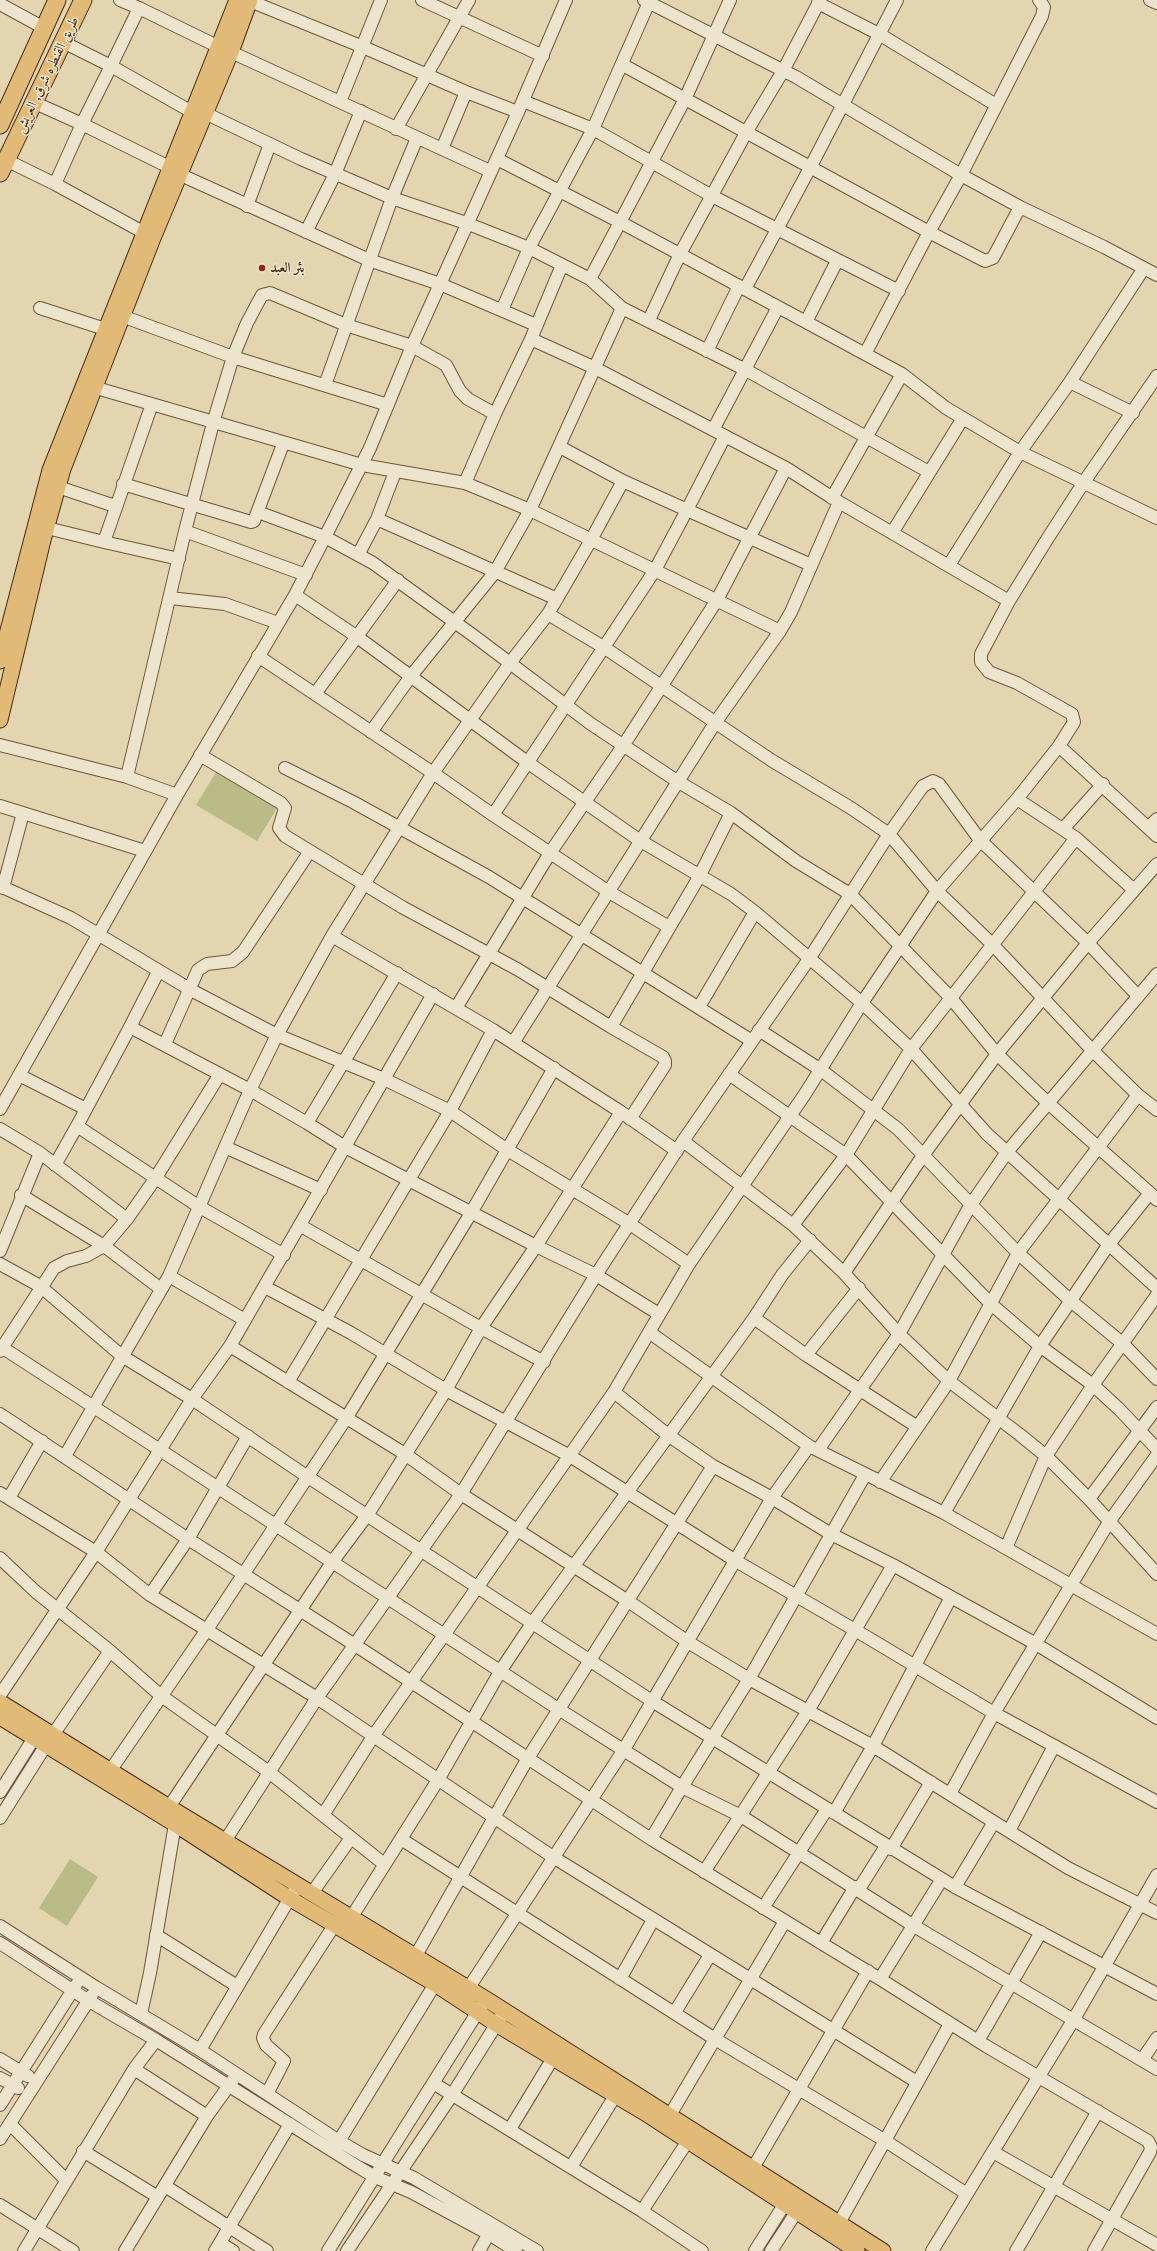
<!DOCTYPE html>
<html>
<head>
<meta charset="utf-8">
<style>
	body { margin:0 }
	canvas { display:block; background:#e2d5b0 }
</style>
</head>
<body>
<canvas width="1157" height="2251"></canvas>
<script>
const g = document.querySelector('canvas').getContext('2d');
g.lineJoin = 'round';
function fillPath(path, color) { g.fillStyle = color; g.fill(path, 'evenodd'); }
const toPath = rows => new Path2D(rows.map(r => 'M' + r).join(''));
function stroke(path, color, width, dash) { g.strokeStyle = color; g.lineWidth = width; g.lineCap = dash ? 'butt' : 'round'; g.setLineDash(dash || []); g.stroke(path); }
function label(font, color, halo, rows, align = 'center') {
  g.font = font + ' "Libre Caslon Text",Amiri,serif'; g.lineWidth = 3; g.setLineDash([]); g.textBaseline = 'middle'; g.strokeStyle = halo; g.fillStyle = color; for (const [text, x, y, turn = 0] of rows) {
    g.save(); g.translate(x, y); g.rotate((+turn || 0) * Math.PI / 180); g.textAlign = isNaN(turn) ? turn : align; if (halo) g.strokeText(text, 0, 0); g.fillText(text, 0, 0); g.restore();
  }
}
const green = toPath([
	[218,769,279,805,257,841,196,805],
	[70,1859,98,1877,67,1926,39,1908]
]);
const minor = toPath([
	[120,0,139,8],
	[422,0,543,56],
	[1150,0,1157,3],
	[250,1,363,47,466,92,518,112],
	[818,3,879,34,996,105],
	[0,4,44,28],
	[231,52,490,171],
	[623,65,929,232,985,261,993,258,1020,207,961,175,796,77,644,0],
	[523,101,593,129,712,196,899,291],
	[33,102,82,124,111,66,63,42],
	[340,102,381,0],
	[192,112,111,66,139,8,219,47],
	[205,113,301,159,392,198,466,223,529,248,590,279,622,308,530,510,495,572,411,676,371,732],
	[396,129,469,0],
	[442,149,466,92],
	[497,159,620,222,806,322,837,261],
	[6,160,55,184],
	[181,175,369,260,440,284,536,325],
	[247,206,270,144],
	[1020,207,1104,247,1157,275],
	[306,232,335,174,361,111],
	[152,237,55,184,82,124,169,167],
	[590,279,685,99,730,0],
	[745,289,811,166,897,0],
	[40,308,105,329],
	[622,308,746,370,929,472],
	[502,310,529,248,593,129,650,0],
	[122,316,233,357,388,405],
	[649,320,680,254,747,131,783,71,820,0],
	[806,322,902,374,946,408,1020,452,1157,518],
	[531,339,595,368,786,468,839,502,1009,601],
	[707,351,739,286],
	[865,354,929,232,961,175,1042,16,1044,7,1039,0],
	[1157,376,1084,482,1046,541,1009,601,981,654,981,662,989,672,1017,683,1072,714,1074,722,1059,746,1157,836],
	[1070,382,1133,413],
	[325,385,392,198,417,138],
	[93,387,362,465,465,483,530,510,780,631],
	[152,404,104,542,179,559],
	[495,414,531,339,562,265],
	[713,430,778,307],
	[725,436,687,510,811,565],
	[560,447,623,481],
	[123,484,251,522,254,521,283,444],
	[58,487,115,506],
	[832,498,902,374],
	[258,512,325,537,373,563,474,636,591,724,677,781,731,813,796,861,850,894,950,997,997,1054,1047,1102,1150,1193],
	[377,519,557,599],
	[47,528,104,542],
	[185,531,306,575],
	[892,533,963,418],
	[358,555,377,519,395,472],
	[949,565,1020,452,1070,382,1144,268],
	[295,595,356,636,527,762,639,840,731,894,755,912,699,1007],
	[170,598,225,604,278,623],
	[548,614,605,648,771,760,851,808,889,834,937,891,992,944,1092,1050,1138,1095,1157,1110],
	[315,694,398,580],
	[0,745,127,777,177,795],
	[200,755,281,803,285,808,279,828,285,836,402,907,517,969,611,1027,699,877,731,813],
	[285,768,353,802,489,877,752,1041],
	[127,777,185,531,213,423,233,357,247,323,262,295,270,293,346,325,412,346,446,365,460,391,468,399,495,414,465,483],
	[1017,799,1076,838,1134,890],
	[0,806,145,851],
	[493,815,609,892,669,927],
	[1148,828,1157,819],
	[1063,829,1103,784],
	[0,886,71,918,191,990,277,1035,384,1079,450,1111,506,1149,630,1224,689,1264],
	[3,888,23,813],
	[755,912,862,1003,911,1049,987,1134,1157,1288],
	[332,936,493,1030,621,1112,677,1151],
	[158,972,130,1027,250,1090,307,1123],
	[397,973,307,1123,345,1147,536,1246,596,1275,659,1314],
	[1157,974,1007,1152,970,1206,899,1334,949,1381,1019,1434,1046,1456,1089,1499,1157,1574],
	[456,1008,550,853,623,746,717,600,786,468],
	[130,1027,77,1126,198,1206,284,1255],
	[611,1027,663,1057,665,1061,665,1065,630,1119],
	[759,1030,821,1070,898,1129,1018,1253,1071,1301,1122,1343,1157,1379],
	[513,1043,715,723,780,631,791,612,839,502],
	[165,1044,198,970,207,964,232,961,243,952,310,851],
	[729,1074,846,1155,911,1049,1076,838],
	[19,1075,86,1109],
	[0,1109,177,795,295,595,325,537,370,448,412,346,518,112,566,0],
	[0,1129,40,1153,127,1219],
	[683,1141,793,1225,844,1273],
	[225,1147,321,1190],
	[55,1165,77,1126],
	[21,1195,104,1246,161,1289],
	[1157,1200,1150,1193,1109,1244,1040,1346,944,1513,1157,1634],
	[793,1225,846,1155,991,1304,1040,1346,1093,1385,1119,1409,1157,1449],
	[301,1226,481,1328,544,1362],
	[0,1251,40,1153],
	[0,1264,40,1286,122,1356,192,1399,308,1477,652,1701,955,1887,1157,1994],
	[169,1276,245,1320],
	[265,1287,351,1333,446,1390,570,1456,736,1561,855,1630,994,1713,1157,1802],
	[754,1318,806,1355,916,1426],
	[649,1332,809,1446],
	[0,1346,560,1710,682,1787,749,1679,688,1642,628,1601,461,1494,405,1454,230,1346],
	[0,1351,54,1268,67,1261,86,1256,104,1246,127,1219,155,1179,220,1074],
	[806,1355,859,1288],
	[288,1382,450,1111,493,1030],
	[614,1392,668,1435,713,1466,772,1498,831,1534,893,1565],
	[0,1414,188,1539,355,1645,651,1839,880,1979,986,2046,1148,2141,1151,2147,1150,2152,1094,2251],
	[818,1450,899,1334,844,1273,924,1154,997,1054,1088,943,1157,864],
	[65,1456,169,1276,250,1090,277,1035,332,936,433,773,510,663,548,614,591,540,623,481,687,510,655,570,493,815,433,773,258,656],
	[880,1482,949,1381,1018,1253,1138,1095],
	[0,1493,96,1552,150,1595,317,1698,553,1857,917,2082],
	[9,1498,42,1441],
	[1089,1499,1157,1407],
	[1006,1548,1046,1456,1093,1385,1157,1295],
	[0,1558,36,1592,110,1651,160,1695,269,1772,384,1864],
	[150,1595,188,1539,248,1436],
	[951,1597,1036,1644,1157,1718],
	[0,1695,96,1552,192,1399,230,1346,433,994],
	[110,1771,206,1631,347,1417,471,1213,554,1068],
	[0,1792,39,1730],
	[950,1794,994,1713,1109,1522,1157,1455],
	[169,1807,333,1561,368,1514,446,1390,481,1328,536,1246,621,1112],
	[834,1813,873,1746,951,1597,893,1565,808,1711,749,1679,865,1475],
	[323,1815,374,1735,614,1392,689,1264,805,1094,862,1003,937,891,1017,799,1059,746],
	[0,1818,46,1745,110,1651],
	[994,1822,1068,1868,1157,1913],
	[1009,1831,1054,1746],
	[401,1839,715,2039,785,1921],
	[651,1839,682,1787,741,1816,914,1926,1157,2069],
	[225,1841,317,1698,461,1494,596,1275,683,1141,809,959,889,834,923,786,933,781,939,784,980,840,1088,943,1138,996],
	[891,1849,931,1782],
	[704,1872,808,1711,873,1746,994,1822,955,1887],
	[859,1889,886,1846],
	[312,1893,351,1838],
	[763,1908,827,1809],
	[351,1918,438,1780,501,1670,533,1622,754,1318,782,1275,810,1240],
	[0,1926,97,1988,200,2050,339,2141,363,2155,414,2178,537,2251],
	[156,1935,237,1986],
	[0,1943,89,2001,156,2040,355,2165,375,2177,411,2192,489,2234,516,2251],
	[821,1943,855,1887],
	[415,1957,528,1758,713,1466],
	[620,1979,653,1920],
	[880,1979,942,1879],
	[468,1989,623,1751,772,1498,809,1446,944,1513],
	[675,2012,710,1955],
	[141,2014,150,1973,175,1824],
	[978,2041,1041,1932],
	[200,2050,294,1891],
	[0,2059,28,2076],
	[1142,2060,1157,2038],
	[134,2069,207,2116],
	[0,2078,18,2088],
	[433,2083,642,2211,702,2251],
	[267,2094,284,2061,266,2045,263,2038,264,2034,335,1924],
	[0,2105,76,1985],
	[670,2115,715,2039,884,2140,967,2194],
	[10,2124,66,2180],
	[510,2129,553,2058],
	[0,2139,92,1995],
	[339,2141,435,1984],
	[83,2151,158,2197],
	[993,2152,1157,2245],
	[571,2167,615,2096],
	[753,2168,868,1971],
	[165,2186,267,2251],
	[0,2205,73,2251],
	[642,2211,693,2133],
	[839,2223,950,2024],
	[220,2243,233,2251],
	[24,2251,134,2069,156,2040],
	[125,2251,207,2116,233,2080],
	[215,2251,290,2124],
	[328,2251,482,2005],
	[347,2251,452,2095,501,2017],
	[479,2251,492,2228],
	[755,2251,789,2197],
	[771,2251,801,2205],
	[932,2251,1074,2019,1157,1875],
	[1016,2251,1098,2111]
]);
const major = toPath([
	[0,661,50,470,237,0],
	[0,720,43,540,63,469,153,238,231,52,250,0],
	[0,1702,169,1807,486,1999,883,2251],
	[0,1717,175,1824,289,1898,435,1984,496,2024,645,2113,857,2251]
]);
const highway = toPath([
	[0,125,57,0],
	[0,173,83,0]
]);
const markers = [
	[262,268,4,"#8f2418"]
];
const streetNames = [
	["طريق القنطره شرق, العريش",47,75,-64]
];
const poiNames = [
	["بئر العبد",270,268]
];
fillPath(green, '#b9bc87');
stroke(minor, '#6e553c', 14);
stroke(major, '#472a15', 17);
stroke(highway, '#472a15', 19);
stroke(minor, '#ece4cc', 12);
stroke(major, '#e1ba78', 15);
stroke(highway, '#e1ba78', 17);
for (const [x, y, r, color] of markers) { const dot = new Path2D(); dot.arc(x, y, r, 0, 2 * Math.PI); g.fillStyle = color; g.fill(dot); stroke(dot, '#ece4cc', 1.5); }
label('14px', '#472a15', '#ece4cc', streetNames);
label('bold 14px', '#472a15', '#ece4cc', poiNames, 'left');
</script>
</body>
</html>
